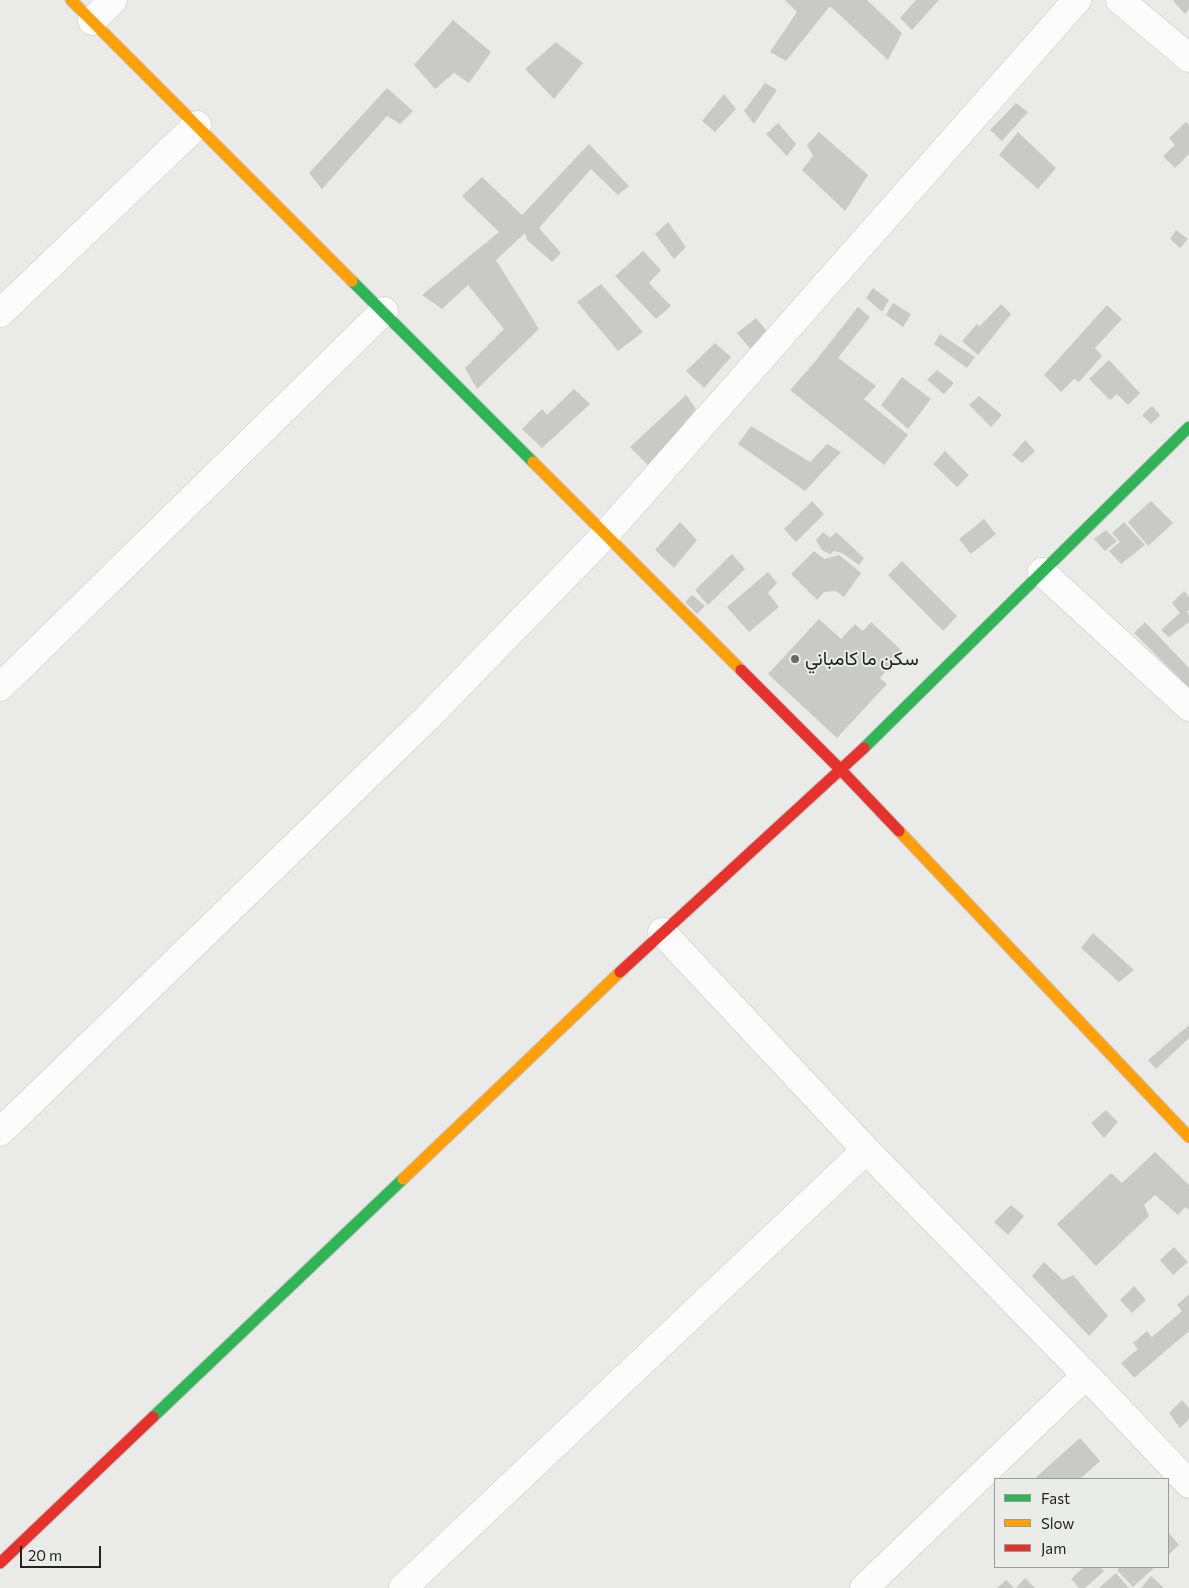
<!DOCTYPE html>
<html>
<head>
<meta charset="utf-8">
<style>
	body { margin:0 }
	#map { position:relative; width:1189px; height:1588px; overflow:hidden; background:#eaebe9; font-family:Commissioner,sans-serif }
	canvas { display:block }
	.legend { position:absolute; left:994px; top:1478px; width:175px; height:90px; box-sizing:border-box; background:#eaece8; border:1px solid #9a9c99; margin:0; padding:6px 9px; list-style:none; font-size:15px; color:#232422 }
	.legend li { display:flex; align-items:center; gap:10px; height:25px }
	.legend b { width:25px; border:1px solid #9a9c99 }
	.scale { position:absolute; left:20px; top:1546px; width:81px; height:22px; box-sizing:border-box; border:2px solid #232422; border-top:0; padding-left:6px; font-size:15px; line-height:18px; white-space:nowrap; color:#232422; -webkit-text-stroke:4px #eaece8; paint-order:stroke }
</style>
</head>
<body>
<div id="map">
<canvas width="1189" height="1588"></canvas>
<ul class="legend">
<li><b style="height:6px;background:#30b455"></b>Fast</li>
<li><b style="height:6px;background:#ff9f0a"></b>Slow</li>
<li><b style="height:6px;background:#e5322d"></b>Jam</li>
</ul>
<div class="scale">20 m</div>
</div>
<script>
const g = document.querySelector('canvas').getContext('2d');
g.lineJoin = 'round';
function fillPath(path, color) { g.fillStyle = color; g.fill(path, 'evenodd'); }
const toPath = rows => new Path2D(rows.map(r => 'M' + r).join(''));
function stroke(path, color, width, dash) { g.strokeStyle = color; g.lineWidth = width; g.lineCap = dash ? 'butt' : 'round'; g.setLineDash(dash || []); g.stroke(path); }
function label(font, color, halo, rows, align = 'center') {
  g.font = font + ' Commissioner,Vazirmatn,sans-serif'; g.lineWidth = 4; g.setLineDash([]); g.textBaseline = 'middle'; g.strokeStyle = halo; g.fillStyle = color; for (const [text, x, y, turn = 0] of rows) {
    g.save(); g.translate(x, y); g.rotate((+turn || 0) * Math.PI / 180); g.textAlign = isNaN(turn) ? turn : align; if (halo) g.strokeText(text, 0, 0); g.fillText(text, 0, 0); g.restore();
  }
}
const building = toPath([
	[785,0,867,0,902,33,888,60,830,6,786,61,770,52,797,12],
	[916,0,939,0,912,30,900,18],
	[1174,0,1189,0,1189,9,1185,14,1173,1],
	[453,20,491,52,469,83,454,73,435,89,414,65],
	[556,42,583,63,554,99,525,69],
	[765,83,777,90,754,124,744,111],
	[387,88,413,111,400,124,387,116,322,189,309,173],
	[724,94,736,109,715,132,702,121],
	[1016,103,1028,112,1002,141,990,130],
	[1186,122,1189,125,1189,154,1175,168,1163,156,1175,145,1169,138],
	[778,123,796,144,787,156,766,134],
	[819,132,868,175,845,211,802,170,813,156,807,145],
	[1018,132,1056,168,1038,189,999,155],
	[589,144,629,186,618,195,591,169,539,228,561,253,552,262,527,240,525,233,496,260,539,329,477,389,465,368,504,329,468,285,442,309,422,295,499,232,462,196,482,177,522,215],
	[668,222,686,247,674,259,655,234],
	[1176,230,1188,239,1180,248,1170,239],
	[643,251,661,270,649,283,671,306,656,319,615,276],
	[601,284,643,332,618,351,577,302],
	[873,288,889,300,882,312,866,298],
	[893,303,911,314,903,327,886,315],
	[1001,304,1011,314,978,355,962,341,977,324,980,326],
	[1107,305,1122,319,1095,348,1102,356,1079,382,1074,379,1061,392,1044,375],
	[858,307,870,317,838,358,876,386,864,399,908,435,884,465,790,390,813,364],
	[756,318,769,334,752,351,737,333],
	[940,334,975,357,967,368,934,344],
	[715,343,731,357,704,388,686,371],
	[1109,360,1140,393,1128,405,1117,394,1110,400,1089,379],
	[937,370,954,383,944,394,927,380],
	[902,377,931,399,908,429,881,405],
	[574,389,590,404,542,448,522,429,542,409,547,415],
	[686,395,696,409,649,466,630,447],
	[979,396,1002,415,991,427,969,405],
	[1152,406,1160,415,1151,424,1142,415],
	[751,426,810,462,827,444,841,452,805,491,738,444],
	[1025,440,1035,451,1022,463,1012,455],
	[945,451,969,475,957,487,933,464],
	[812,501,824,514,796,542,784,529],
	[1151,501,1173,523,1148,546,1128,522],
	[984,519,996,534,971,554,959,539],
	[680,522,697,540,674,568,655,550],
	[1124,522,1145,545,1121,564,1109,551,1120,542,1112,533],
	[1106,530,1117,541,1105,551,1094,539],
	[823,532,830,538,836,532,864,558,859,565,842,553,834,551,830,554,822,550,816,540],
	[814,551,824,559,839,555,861,573,844,597,836,591,824,592,817,600,791,574],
	[732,554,745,569,708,605,695,590],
	[902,561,957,616,943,631,888,575],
	[768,572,777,583,768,593,779,607,749,632,727,607],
	[1184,591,1189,597,1189,610,1187,612,1189,615,1189,622,1169,637,1161,630,1180,613,1172,603],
	[692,595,705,606,697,614,685,602],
	[819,619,841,639,855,624,863,631,871,622,903,652,880,678,887,684,837,738,768,674],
	[1145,622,1189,668,1189,688,1134,633],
	[1093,933,1134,970,1119,982,1081,948],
	[1189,1025,1189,1038,1156,1069,1148,1060],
	[1106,1110,1118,1122,1104,1138,1091,1123],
	[1155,1152,1189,1185,1189,1210,1185,1207,1178,1215,1155,1195,1144,1205,1149,1216,1096,1266,1057,1224,1111,1173,1122,1183],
	[1011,1205,1024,1216,1008,1235,994,1222],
	[1174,1247,1188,1262,1173,1275,1160,1260],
	[1044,1262,1063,1280,1073,1275,1108,1316,1089,1336,1032,1276],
	[1134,1286,1146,1300,1132,1313,1120,1300],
	[1189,1294,1189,1331,1134,1378,1121,1363,1138,1349,1133,1343,1147,1331,1152,1337,1182,1311,1177,1305],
	[1182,1400,1189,1408,1189,1419,1180,1428,1169,1413],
	[1080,1438,1100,1461,1080,1479,1034,1479],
	[1168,1532,1179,1545,1168,1555],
	[1084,1567,1100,1567,1104,1571,1085,1588,1079,1588,1071,1579],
	[1121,1567,1155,1567,1133,1587,1117,1570],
	[1116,1573,1129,1588,1099,1588],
	[1151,1576,1164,1588,1141,1588],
	[1025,1578,1035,1588,1016,1588],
	[1006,1580,1014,1588,997,1588]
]);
const street = toPath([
	[1120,0,1189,58],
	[92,21,113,0],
	[0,313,197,125],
	[1042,572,1189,707],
	[0,687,384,311],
	[662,932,866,1150,1086,1375,1189,1484],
	[0,1132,427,718,605,535,1077,0],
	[403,1588,866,1150],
	[864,1588,1086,1375]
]);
const fast = toPath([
	[352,281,533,462],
	[864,748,1189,427],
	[153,1417,403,1179]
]);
const slow = toPath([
	[71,0,352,281],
	[533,462,741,670],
	[899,831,1189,1137],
	[403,1179,620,972]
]);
const jam = toPath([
	[741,670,841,770,899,831],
	[620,972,864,748],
	[0,1563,153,1417]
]);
const markers = [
	[795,659,5,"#696a68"]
];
const poiNames = [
	["سكن ما كامباني",805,659]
];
fillPath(building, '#c9cac8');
stroke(street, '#c7c8c6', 29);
stroke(fast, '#c7c8c6', 13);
stroke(slow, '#c7c8c6', 13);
stroke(jam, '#c7c8c6', 13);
stroke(street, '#fcfcfc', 28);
stroke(fast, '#30b455', 11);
stroke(slow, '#ff9f0a', 11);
stroke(jam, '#e5322d', 11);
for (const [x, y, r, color] of markers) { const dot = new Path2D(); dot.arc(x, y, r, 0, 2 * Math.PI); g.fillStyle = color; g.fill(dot); stroke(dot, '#eaece8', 2); }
label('19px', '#232422', '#eaece8', poiNames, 'left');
</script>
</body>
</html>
